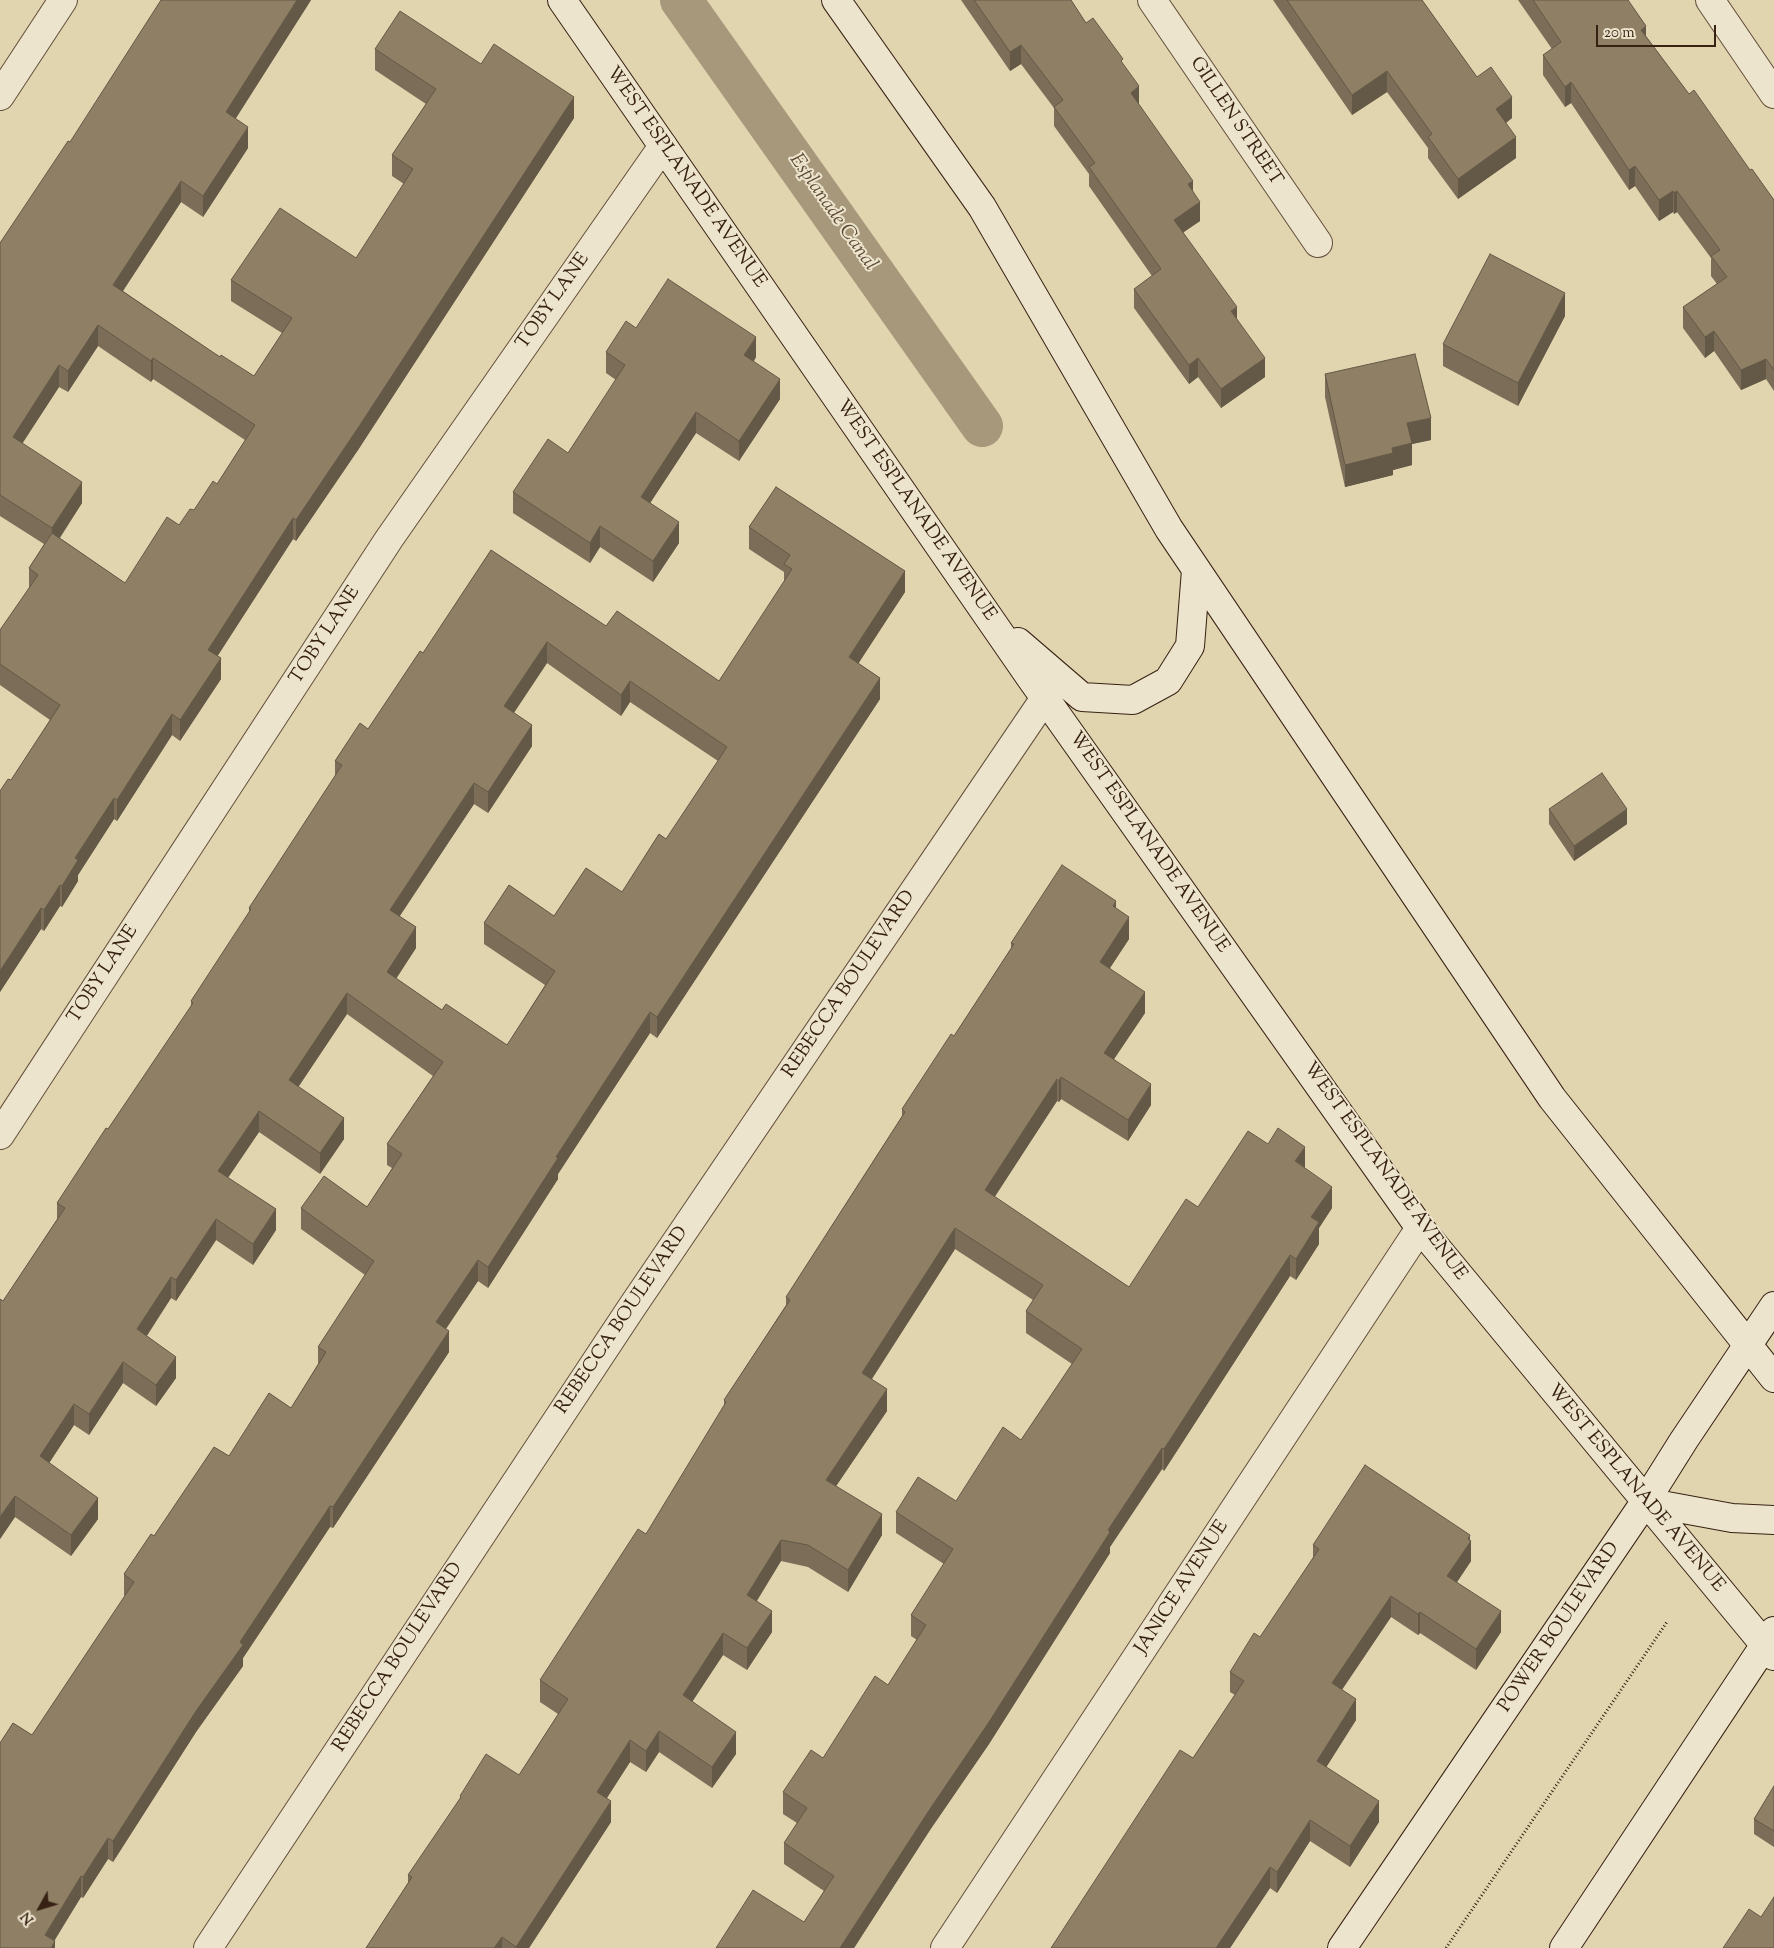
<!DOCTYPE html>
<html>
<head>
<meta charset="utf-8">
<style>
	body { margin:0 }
	#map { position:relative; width:1774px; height:1948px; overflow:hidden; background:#e1d5b0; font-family:"Sorts Mill Goudy",serif }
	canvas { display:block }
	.north { position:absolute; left:15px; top:1883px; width:50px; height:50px; -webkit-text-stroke:4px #ece4cc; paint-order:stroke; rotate:231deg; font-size:14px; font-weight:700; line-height:20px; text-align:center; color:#372113 }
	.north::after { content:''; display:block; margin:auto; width:18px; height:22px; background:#372113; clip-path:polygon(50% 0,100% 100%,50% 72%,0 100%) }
	.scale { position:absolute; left:1596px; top:25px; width:120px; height:22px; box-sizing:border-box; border:2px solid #372113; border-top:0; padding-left:6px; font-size:15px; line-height:18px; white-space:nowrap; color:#372113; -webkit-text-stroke:4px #ece4cc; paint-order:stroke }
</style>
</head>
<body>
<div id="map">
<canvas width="1774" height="1948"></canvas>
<div class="north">N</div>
<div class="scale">20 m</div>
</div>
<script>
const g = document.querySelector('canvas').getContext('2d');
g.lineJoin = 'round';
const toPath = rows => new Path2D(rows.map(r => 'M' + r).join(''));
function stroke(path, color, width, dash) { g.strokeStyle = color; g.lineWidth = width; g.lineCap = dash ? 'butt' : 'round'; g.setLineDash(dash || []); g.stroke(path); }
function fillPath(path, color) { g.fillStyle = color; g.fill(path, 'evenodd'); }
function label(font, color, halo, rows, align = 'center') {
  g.font = font + ' "Sorts Mill Goudy",serif'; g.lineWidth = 4; g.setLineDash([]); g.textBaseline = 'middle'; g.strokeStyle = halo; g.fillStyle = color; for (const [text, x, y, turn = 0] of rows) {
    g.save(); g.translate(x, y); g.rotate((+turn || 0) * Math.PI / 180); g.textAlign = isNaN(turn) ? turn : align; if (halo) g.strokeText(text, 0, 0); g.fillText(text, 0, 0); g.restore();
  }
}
const canal = toPath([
	[681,0,982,426]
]);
const path = toPath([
	[1446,1948,1667,1622]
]);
const street = toPath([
	[1152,0,1318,243],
	[1710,0,1774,94],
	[0,96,63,0],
	[0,1135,389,539,663,146],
	[208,1948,632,1307,1045,698],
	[945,1948,1420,1228]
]);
const secondary = toPath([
	[562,0,1030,677,1420,1228,1774,1656],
	[836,0,982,207,1169,529,1552,1098,1774,1378],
	[1018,642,1082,697,1133,700,1168,681,1190,646,1196,570],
	[1645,1502,1732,1518,1774,1520],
	[1342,1948,1645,1502,1684,1440,1774,1306],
	[1564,1948,1774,1631]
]);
const wall = toPath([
	[311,0,235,119,248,148,203,217,181,202,123,291,220,357,254,376,282,333,231,301,231,280,356,258,404,184,392,176,392,155,426,104,375,70,375,49,481,64,574,118,358,450,296,541,293,539,217,656,221,679,180,741,172,735,117,821,114,819,78,875,78,881,62,907,60,906,44,931,41,929,0,992,0,791,11,780,50,720,0,685,0,630,29,589,29,568,44,544,0,516,0,243,70,142],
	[98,346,151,382,153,379,245,440,217,484,194,510,125,583,60,538,82,503,22,443,59,387,68,392],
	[961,0,1071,0,1086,23,1123,64,1139,105,1193,191,1200,221,1183,232,1237,319,1265,377,1221,408,1198,377,1189,384,1134,308,1134,289,1152,276,1089,186,1089,174,1054,126,1054,108,1021,64,1010,71],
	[1273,0,1422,0,1477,77,1512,118,1506,123,1516,158,1458,199,1428,158,1428,148,1387,92,1352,115],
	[1518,0,1628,0,1646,36,1689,94,1774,200,1774,391,1766,379,1741,390,1714,351,1705,358,1683,328,1683,307,1717,284,1711,276,1711,258,1677,212,1674,214,1673,212,1659,221,1635,186,1629,190,1571,103,1565,107,1543,75,1543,55,1552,49],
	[1565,316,1518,406,1443,366,1443,344],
	[636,328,756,357,754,361,780,399,739,461,696,433,650,503,679,543,653,582,600,547,590,563,513,513,513,492,568,453,616,380,606,373,606,352],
	[1325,374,1431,440,1412,444,1412,465,1393,470,1393,475,1345,487,1325,397],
	[776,487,905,571,905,592,858,663,880,678,880,699,657,1038,650,1033,558,1174,558,1179,488,1288,478,1281,446,1329,449,1331,449,1352,333,1528,330,1527,243,1658,243,1666,196,1732,113,1862,108,1859,83,1898,81,1897,54,1940,55,1941,55,1948,0,1948,0,1743,13,1723,32,1735,125,1596,124,1595,124,1574,151,1534,154,1536,214,1447,229,1456,269,1393,291,1408,318,1364,318,1347,365,1275,301,1229,301,1208,324,1176,367,1207,392,1168,387,1165,387,1144,433,1076,347,1014,298,1087,344,1118,344,1139,320,1174,259,1132,228,1178,276,1209,276,1230,253,1265,216,1240,176,1301,171,1298,147,1336,176,1357,176,1378,156,1406,123,1383,89,1435,74,1425,49,1463,98,1498,98,1519,71,1556,15,1517,0,1539,0,1299,3,1301,57,1219,57,1203,106,1128,108,1129,191,1006,191,1001,249,913,249,908,335,776,335,761,360,723,368,729,420,651,423,653,491,550,606,626,617,611,719,681,784,582,784,572,749,549,749,527],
	[547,663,621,716,630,702,718,761,666,839,659,834,622,892,586,868,554,916,509,885,484,923,484,944,545,985,507,1045,446,1004,442,1010,396,978,416,948,416,927,399,916,474,804,488,813,532,746,532,725,514,713],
	[1549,809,1627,824,1574,861,1549,824],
	[1116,909,1129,939,1110,968,1145,1013,1114,1059,1151,1105,1128,1141,1061,1099,1059,1102,1057,1101,994,1197,1129,1287,1198,1207,1305,1168,1332,1208,1319,1228,1319,1244,1296,1280,1290,1276,1164,1471,1162,1469,1110,1547,1110,1553,989,1744,930,1830,854,1948,716,1948,804,1922,824,1891,784,1864,784,1843,797,1823,783,1814,783,1792,823,1758,888,1685,917,1640,911,1636,911,1615,944,1564,896,1533,896,1512,956,1501,1021,1440,1072,1364,1026,1333,1026,1311,1033,1300,955,1249,872,1379,887,1411,836,1486,882,1535,848,1592,808,1567,781,1561,757,1601,772,1632,747,1670,723,1655,692,1701,736,1754,712,1788,659,1752,646,1772,630,1762,607,1798,611,1822,529,1948,366,1948,408,1883,408,1875,460,1799,460,1796,519,1775,558,1714,540,1702,540,1680,646,1534,724,1406,724,1400,786,1305,786,1297,902,1116,902,1109,954,1036,1011,948,1011,943],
	[1470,1540,1471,1561,1457,1582,1501,1632,1476,1670,1420,1633,1418,1635,1391,1617,1342,1690,1356,1720,1326,1767,1379,1822,1350,1867,1310,1841,1277,1893,1270,1888,1230,1948,1051,1948,1193,1758,1235,1695,1230,1692,1230,1672,1260,1637,1313,1558,1313,1545],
	[1774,1786,1774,1847,1754,1834,1754,1819]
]);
const shadedWall = toPath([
	[297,0,311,0,226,134,226,112],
	[1646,26,1646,46,1641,30],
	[1021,45,1021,64,1010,71,1010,52],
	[1387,71,1387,92,1352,115,1352,95],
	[1571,82,1571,103,1565,107,1565,87],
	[1139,86,1139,105,1131,93],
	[574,97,574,118,358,450,296,541,296,520],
	[1512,97,1512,118,1496,130,1496,109],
	[248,127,248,148,203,217,203,196],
	[1516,137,1516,158,1458,199,1458,179],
	[1635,166,1635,186,1629,190,1629,170],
	[181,181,181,202,113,306,113,285],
	[1193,181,1193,200,1188,184],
	[1673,191,1673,212,1659,221,1659,200],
	[1677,191,1677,212,1674,214,1674,193],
	[1200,202,1200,221,1174,239,1174,220],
	[1565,293,1565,316,1518,406,1518,383],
	[1237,307,1237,326,1231,311],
	[98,325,98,346,68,392,68,371],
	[1714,331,1714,351,1705,358,1705,337],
	[756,337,756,357,744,375,744,355],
	[153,358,153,379,151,382,151,361],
	[1198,358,1198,377,1189,384,1189,365],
	[1265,358,1265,377,1221,408,1221,389],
	[1766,359,1766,379,1741,390,1741,370],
	[59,365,59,387,13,458,13,437],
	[780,379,780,399,739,461,739,441],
	[696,412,696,433,641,517,641,497],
	[1431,418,1431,440,1412,444,1412,465,1393,470,1393,475,1345,487,1345,465,1392,448,1407,423],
	[82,482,82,503,52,549,52,528],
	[293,518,293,539,208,671,208,650],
	[679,522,679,543,653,582,653,561],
	[600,526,600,547,590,563,590,543],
	[905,571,905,592,849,678,849,657],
	[547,642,547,663,504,727,504,706],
	[221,658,221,679,180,741,180,720],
	[880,678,880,699,657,1038,657,1017],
	[630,681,630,702,621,716,621,695],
	[172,714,172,735,117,821,117,800],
	[532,725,532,746,488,813,488,792],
	[474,783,474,804,390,931,390,910],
	[114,798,114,819,78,875,78,881,62,907,62,886,75,858],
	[1627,809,1627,824,1574,861,1574,846],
	[60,885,60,906,44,931,44,910],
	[1116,901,1116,923,1113,906],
	[41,908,41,929,0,992,0,971],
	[1129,917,1129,939,1100,983,1100,962],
	[416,927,416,948,387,993,387,972],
	[1145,992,1145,1013,1104,1074,1104,1053],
	[347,993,347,1014,289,1101,289,1080],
	[650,1012,650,1033,558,1174,558,1179,488,1288,488,1267,556,1157],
	[1061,1077,1061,1099,1059,1102,1059,1081],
	[1057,1079,1057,1101,985,1212,985,1190],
	[1151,1084,1151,1105,1128,1141,1128,1120],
	[259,1111,259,1132,218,1192,218,1171],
	[344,1118,344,1139,320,1174,320,1153],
	[1305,1147,1305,1168,1295,1161],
	[1332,1187,1332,1208,1319,1228,1319,1244,1296,1280,1296,1259,1311,1217],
	[276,1209,276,1230,253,1265,253,1244],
	[216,1219,216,1240,176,1301,176,1280],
	[955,1228,955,1249,862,1394,862,1373],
	[1290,1255,1290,1276,1164,1471,1164,1449],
	[478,1260,478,1281,436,1343,436,1322],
	[171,1277,171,1298,137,1350,137,1329],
	[449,1331,449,1352,333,1528,333,1507],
	[176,1357,176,1378,156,1406,156,1385],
	[123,1362,123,1383,89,1435,89,1414],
	[887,1389,887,1411,826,1501,826,1480],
	[74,1404,74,1425,40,1477,40,1456],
	[1162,1448,1162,1469,1110,1547,1110,1553,989,1744,930,1830,854,1948,840,1948,1108,1530],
	[15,1496,15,1517,0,1539,0,1517],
	[98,1498,98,1519,71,1556,71,1535],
	[330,1506,330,1527,243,1658,243,1666,196,1732,113,1862,113,1841,240,1642],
	[882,1514,882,1535,848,1592,848,1570],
	[1470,1535,1470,1542,1471,1541,1471,1561,1447,1597,1447,1576],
	[781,1540,781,1561,747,1616,747,1595],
	[1391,1596,1391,1617,1332,1704,1332,1683],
	[772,1611,772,1632,747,1670,747,1648],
	[1501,1611,1501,1632,1476,1670,1476,1649],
	[1420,1612,1420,1633,1418,1635,1418,1614],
	[723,1633,723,1655,683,1716,683,1695],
	[1356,1699,1356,1720,1317,1782,1317,1761],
	[659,1731,659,1752,646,1772,646,1751],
	[736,1732,736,1754,712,1788,712,1767],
	[630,1740,630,1762,597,1813,597,1792],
	[611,1801,611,1822,529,1948,516,1948,516,1947],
	[1379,1801,1379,1822,1350,1867,1350,1846],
	[1310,1820,1310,1841,1277,1893,1277,1872],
	[108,1838,108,1859,83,1898,83,1877],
	[1270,1867,1270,1888,1230,1948,1216,1948],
	[81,1876,81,1897,50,1948,45,1935],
	[502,1937,502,1948,494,1948],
	[55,1941,55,1948,51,1948]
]);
const building = toPath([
	[161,0,297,0,226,112,248,127,203,196,181,181,113,285,220,357,221,355,254,376,292,318,231,280,280,208,356,258,413,169,392,155,436,89,375,49,400,11,481,64,494,44,574,97,358,428,296,520,293,518,208,650,221,658,180,720,172,714,117,800,114,798,75,858,78,860,62,886,60,885,44,910,41,908,0,971,0,791,8,779,11,780,60,705,0,664,0,630,38,575,29,568,52,533,125,583,167,517,179,525,190,509,194,510,213,481,217,484,255,425,153,358,151,361,98,325,68,371,59,365,13,437,82,482,52,528,0,495,0,243,68,141,70,142,161,0],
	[974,0,1071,0,1086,23,1093,18,1123,59,1121,61,1139,86,1131,93,1193,181,1188,184,1200,202,1174,220,1237,307,1231,311,1265,358,1221,389,1198,358,1189,365,1134,289,1161,269,1089,167,1095,163,1054,107,1063,100,1021,45,1010,52,974,0],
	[1287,0,1422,0,1477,77,1491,67,1512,97,1496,109,1516,137,1458,179,1428,137,1432,134,1387,71,1352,95,1287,0],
	[1533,0,1628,0,1646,26,1641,30,1689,94,1694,90,1750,170,1752,169,1774,200,1774,370,1766,359,1741,370,1714,331,1705,337,1683,307,1727,277,1711,256,1720,250,1677,191,1674,193,1673,191,1659,200,1635,166,1629,170,1571,82,1565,87,1543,55,1561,42,1533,0],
	[1490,254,1565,293,1518,383,1443,344,1490,254],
	[668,279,756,337,744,355,780,379,739,441,696,412,641,497,679,522,653,561,600,526,590,543,513,492,548,439,568,453,625,365,606,352,626,321,636,328,668,279],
	[1415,354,1431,418,1407,423,1412,443,1392,448,1393,453,1345,465,1325,374,1415,354],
	[776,487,905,571,849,657,880,678,657,1017,650,1012,556,1157,558,1158,488,1267,478,1260,436,1322,449,1331,333,1507,330,1506,240,1642,243,1645,196,1711,113,1841,108,1838,83,1877,81,1876,45,1935,55,1941,51,1948,0,1948,0,1743,13,1723,32,1735,134,1582,124,1574,151,1534,154,1536,214,1447,229,1456,269,1393,291,1408,326,1352,318,1347,374,1261,301,1208,324,1176,367,1207,402,1154,387,1144,443,1062,347,993,289,1080,344,1118,320,1153,259,1111,218,1171,276,1209,253,1244,216,1219,176,1280,171,1277,137,1329,176,1357,156,1385,123,1362,89,1414,74,1404,40,1456,98,1498,71,1535,15,1496,0,1517,0,1299,3,1301,65,1208,57,1203,106,1128,108,1129,193,1003,191,1001,251,909,249,908,342,765,335,761,360,723,368,729,420,651,423,653,491,550,606,626,617,611,719,681,792,569,784,564,790,555,749,527,776,487],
	[547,642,621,695,630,681,727,747,666,839,659,834,622,892,586,868,554,916,509,885,484,923,555,971,507,1045,446,1004,442,1010,387,972,416,927,390,910,474,783,488,792,532,725,504,706,547,642],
	[1602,773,1627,809,1574,846,1549,809,1602,773],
	[1062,865,1116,901,1113,906,1129,917,1100,962,1145,992,1104,1053,1151,1084,1128,1120,1061,1077,1059,1081,1057,1079,985,1190,1129,1287,1186,1199,1198,1207,1248,1131,1268,1144,1278,1128,1305,1147,1295,1161,1332,1187,1311,1217,1319,1222,1296,1259,1290,1255,1164,1449,1162,1448,1108,1530,1110,1532,989,1722,930,1809,840,1948,716,1948,753,1890,804,1922,834,1876,784,1843,807,1808,783,1792,811,1750,823,1758,875,1676,888,1685,926,1625,911,1615,953,1549,896,1512,918,1477,956,1501,1003,1427,1021,1440,1082,1349,1026,1311,1043,1285,955,1228,862,1373,887,1389,826,1480,882,1514,848,1570,808,1545,781,1540,747,1595,772,1611,747,1648,723,1633,683,1695,736,1732,712,1767,659,1731,646,1751,630,1740,597,1792,611,1801,516,1947,502,1937,494,1948,366,1948,412,1877,408,1875,461,1797,460,1796,486,1754,519,1775,568,1699,540,1680,638,1529,646,1534,726,1402,724,1400,790,1300,786,1297,905,1112,902,1109,951,1034,954,1036,1014,944,1011,943,1062,865],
	[1365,1465,1470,1535,1468,1539,1471,1541,1447,1576,1501,1611,1476,1649,1420,1612,1418,1614,1391,1596,1332,1683,1356,1699,1317,1761,1379,1801,1350,1846,1310,1820,1277,1872,1270,1867,1216,1948,1051,1948,1180,1750,1193,1758,1244,1681,1230,1672,1254,1633,1260,1637,1319,1549,1313,1545,1365,1465],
	[1774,1786,1774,1831,1754,1819,1774,1786],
	[1774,1897,1774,1948,1723,1948,1749,1909,1761,1917,1774,1897]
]);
const streetNames = [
	["GILLEN STREET",1235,122,56],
	["WEST ESPLANADE AVENUE",685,178,55],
	["TOBY LANE",554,302,-55],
	["WEST ESPLANADE AVENUE",915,511,55],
	["TOBY LANE",326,636,-57],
	["WEST ESPLANADE AVENUE",1148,843,55],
	["TOBY LANE",104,975,-57],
	["REBECCA BOULEVARD",850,985,-56],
	["WEST ESPLANADE AVENUE",1384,1172,54],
	["REBECCA BOULEVARD",623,1321,-56],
	["WEST ESPLANADE AVENUE",1635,1489,50],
	["JANICE AVENUE",1183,1588,-57],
	["POWER BOULEVARD",1560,1628,-56],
	["REBECCA BOULEVARD",399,1658,-57]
];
const waterNames = [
	["Esplanade Canal",832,213,55]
];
stroke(canal, '#a7987b', 42);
stroke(street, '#624e3a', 30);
stroke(secondary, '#372113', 30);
stroke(path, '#372113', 3, [1, 2.5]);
stroke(street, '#ece4cc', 28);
stroke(secondary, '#ece4cc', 28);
fillPath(wall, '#7b6d57');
fillPath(shadedWall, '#645947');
fillPath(building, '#8f7f65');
stroke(building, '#645947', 1);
label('19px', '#372113', '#ece4cc', streetNames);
label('italic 20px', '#5e4b37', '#ece4cc', waterNames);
</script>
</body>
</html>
